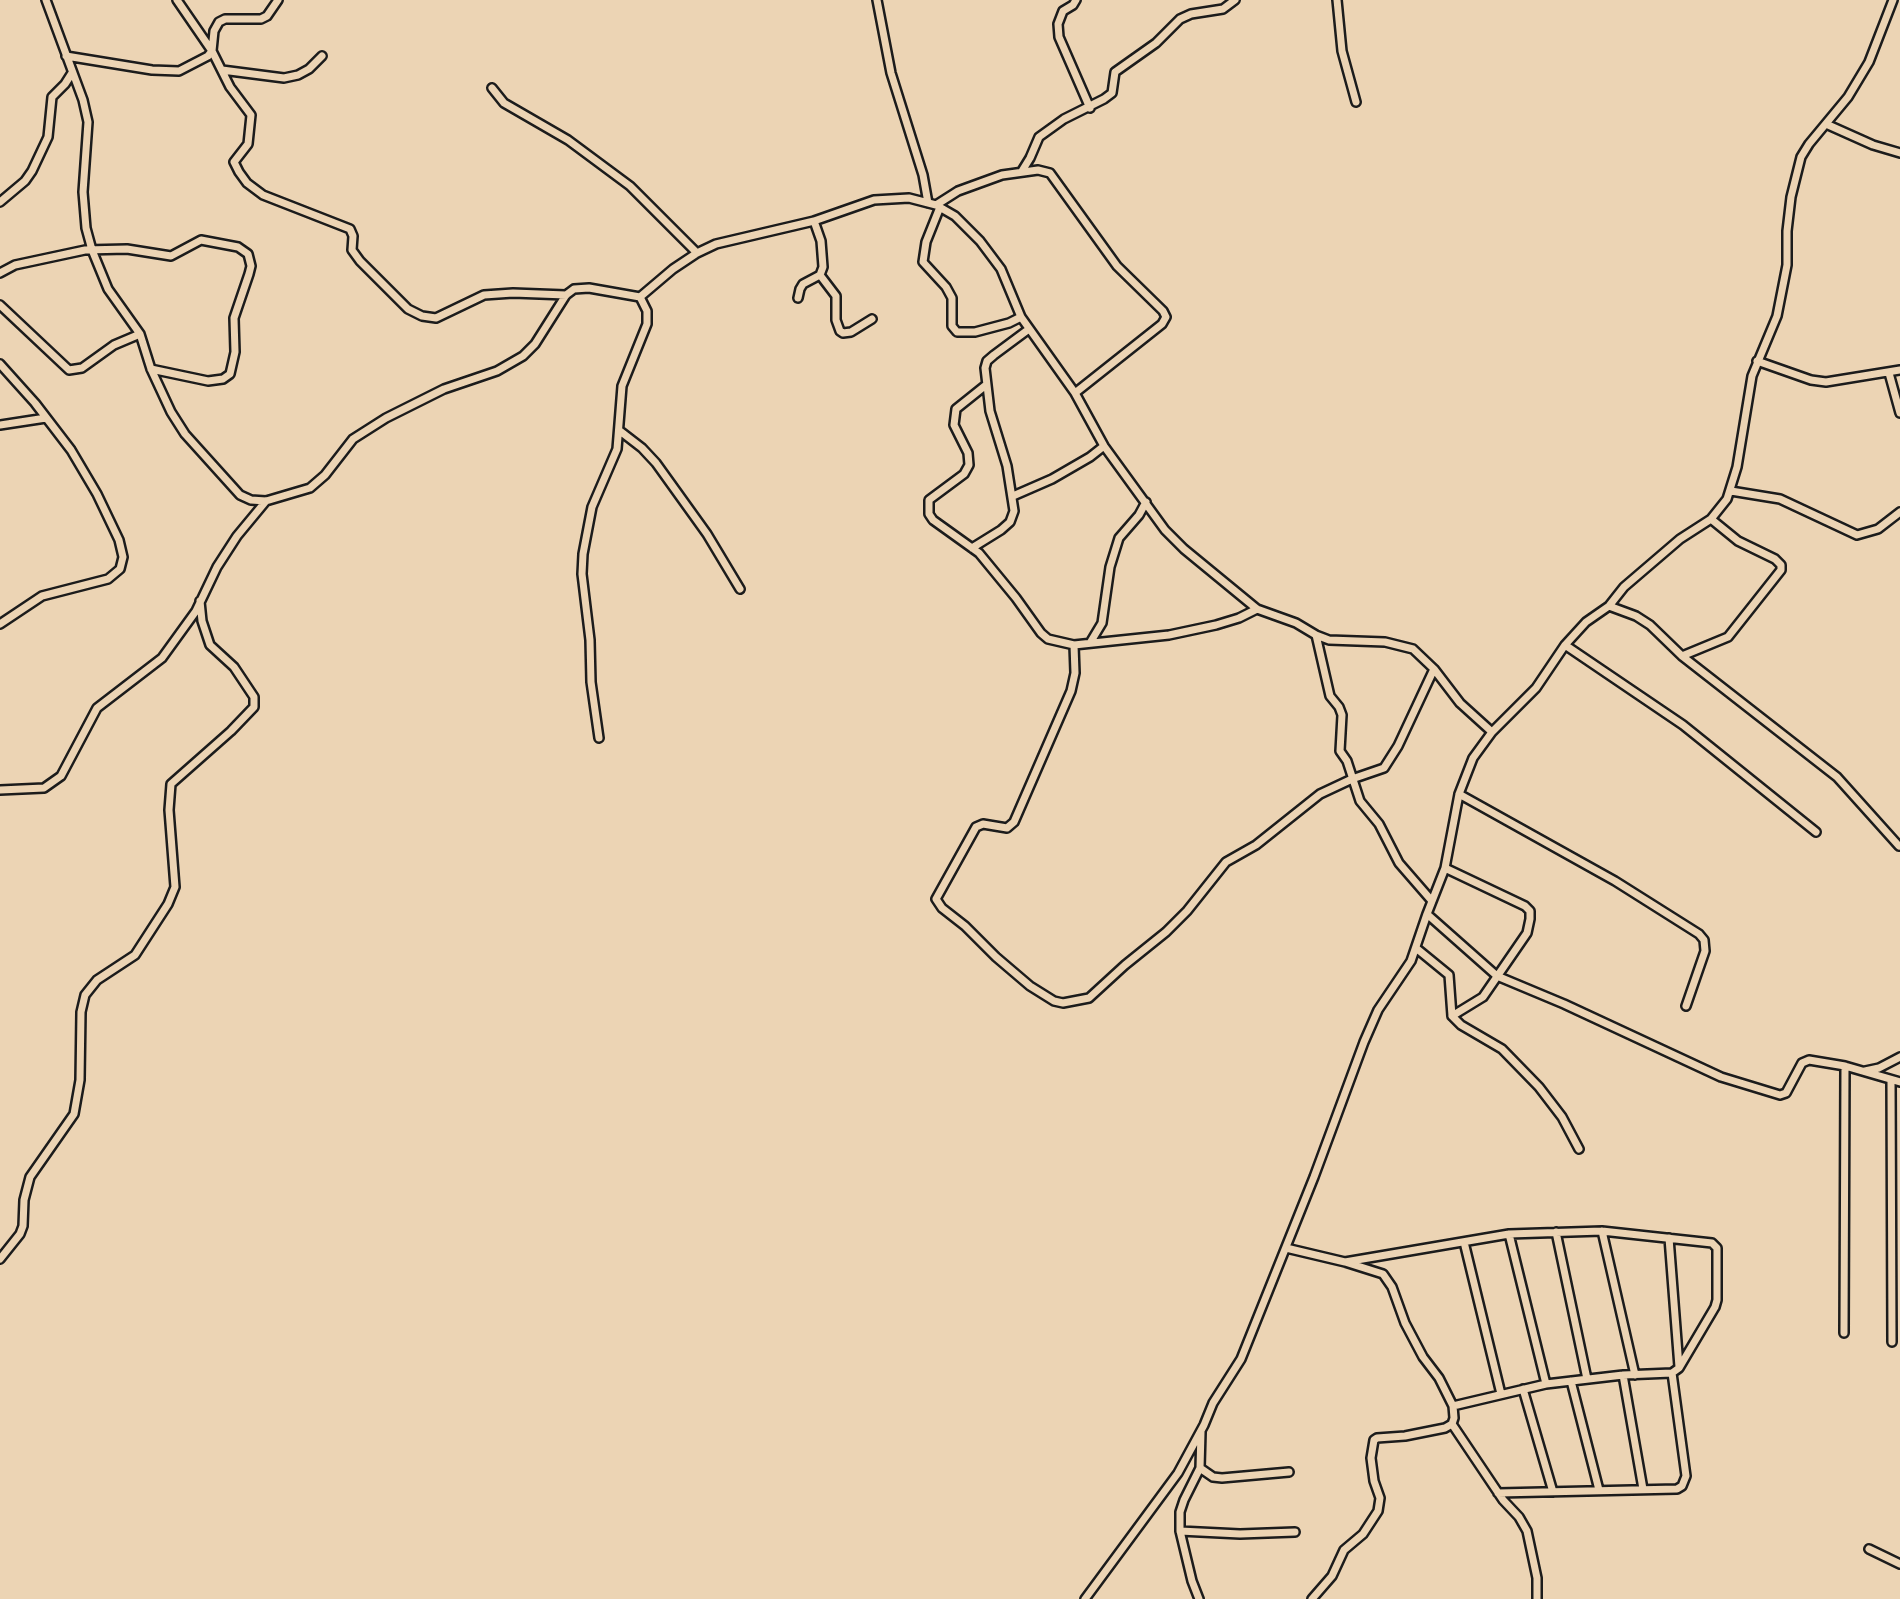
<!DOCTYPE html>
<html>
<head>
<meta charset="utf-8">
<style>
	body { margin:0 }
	canvas { display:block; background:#ecd4b4 }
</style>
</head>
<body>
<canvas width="1900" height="1599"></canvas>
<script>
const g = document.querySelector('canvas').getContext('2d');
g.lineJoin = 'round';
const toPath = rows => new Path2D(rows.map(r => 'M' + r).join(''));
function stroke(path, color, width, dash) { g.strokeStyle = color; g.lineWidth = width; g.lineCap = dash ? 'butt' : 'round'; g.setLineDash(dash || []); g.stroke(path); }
const street = toPath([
	[46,0,83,100,88,122,83,192,86,228,92,250,108,289,140,334,151,369,171,412,185,434,240,495,251,500,266,501,310,488,325,475,353,439,386,418,444,389,497,371,523,356,535,344,566,295,574,289,589,288,640,297,673,269,697,253,716,244,814,221,874,200,909,198,936,205,955,216,980,241,1001,269,1021,317,1075,393,1104,446,1165,530,1184,549,1257,609,1296,623,1316,635,1329,640,1385,642,1413,649,1434,669,1460,703,1492,732],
	[177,0,212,51,230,87,251,115,248,144,234,162,239,172,247,183,263,195,350,229,353,236,352,250,360,261,408,309,422,316,436,318,484,295,513,293,566,295],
	[877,0,891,73,923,175,928,203],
	[1076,0,1073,5,1063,11,1058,24,1059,37,1090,108],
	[1337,0,1342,51,1356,102],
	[66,56,152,70,179,71,208,56,212,51,214,31,219,22,225,19,261,19,267,16,278,0],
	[222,70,284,78,298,75,309,69,322,56],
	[492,88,504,103,568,140,630,186,697,253],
	[1826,124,1873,145,1900,153],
	[1022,171,1030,158,1039,137,1064,119,1104,99,1112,93,1115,72,1156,43,1180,19,1191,14,1223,9,1235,0],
	[0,202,25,181,32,171,48,137,52,97,65,84,72,73],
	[936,205,958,191,1002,175,1038,170,1050,173,1117,266,1163,311,1166,317,1162,324,1075,393],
	[940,207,926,242,923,262,946,287,952,298,952,326,957,332,975,332,1009,323,1021,317],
	[0,273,15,265,85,250,127,249,171,256,201,240,238,247,248,254,251,266,249,274,234,318,235,352,230,374,223,379,208,381,151,369],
	[820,275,836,296,836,320,840,331,843,333,851,332,872,319],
	[798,298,800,289,803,284,820,275,823,267,821,241,814,221],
	[0,305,69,370,82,368,114,345,140,334],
	[1757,361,1811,380,1826,382,1900,370],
	[0,364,35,403,71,450,97,494,119,540,123,557,120,569,108,579,42,596,0,624],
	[1889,373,1900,413],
	[986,385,956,409,954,425,968,453,969,465,964,474,929,500,929,514,933,520,979,553,1016,598,1041,633,1048,639,1074,645,1169,635,1216,625,1239,618,1257,609],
	[0,425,46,418],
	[620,431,642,448,656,463,707,534,740,589],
	[1731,491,1780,499,1857,535,1878,529,1900,512],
	[1013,496,1052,479,1090,457,1104,446],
	[972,548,1001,530,1010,522,1014,511,1007,466,990,411,985,368,987,361,994,355,1029,329],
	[1609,606,1636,616,1650,625,1682,656,1837,777,1899,846],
	[1316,635,1330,696,1339,707,1342,715,1340,751,1347,761,1360,801,1379,824,1399,863,1432,901],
	[1090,643,1102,623,1110,567,1119,538,1139,515,1146,502],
	[1074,645,1075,673,1071,691,1014,822,1007,828,983,824,976,827,936,899,942,908,965,926,996,957,1030,986,1054,1001,1063,1003,1089,998,1125,965,1166,932,1187,911,1226,862,1256,845,1320,794,1352,779,1384,768,1398,746,1434,669],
	[1565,645,1683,725,1816,832],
	[1682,656,1728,637,1781,570,1781,565,1775,559,1738,541,1711,519],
	[599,738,591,682,590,640,582,574,583,554,592,507,617,449,622,386,647,324,647,311,640,297],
	[0,790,44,788,61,776,97,708,162,658,196,611,217,567,237,536,266,501],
	[1459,794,1615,881,1699,934,1704,940,1705,951,1686,1006],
	[1445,868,1525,906,1530,911,1530,919,1527,933,1483,997,1452,1016],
	[1427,914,1497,976,1564,1004,1721,1077,1780,1095,1786,1093,1802,1063,1809,1060,1845,1066,1900,1082],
	[1416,948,1449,975,1452,1016,1461,1025,1502,1049,1539,1087,1562,1117,1579,1149],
	[1865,1071,1879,1068,1900,1057],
	[1891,1080,1892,1342],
	[1602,1231,1635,1375],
	[1556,1232,1587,1379],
	[1509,1234,1546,1384],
	[1669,1238,1679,1367],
	[1464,1242,1501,1394],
	[1286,1248,1345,1262,1383,1274,1392,1287,1405,1323,1423,1357,1439,1378,1453,1406,1454,1418,1452,1424,1445,1428,1405,1436,1377,1438,1374,1440,1371,1458,1374,1481,1380,1498,1378,1511,1363,1534,1344,1550,1332,1576,1312,1599],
	[0,1259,20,1234,23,1226,24,1200,30,1177,74,1114,80,1080,81,1012,85,995,97,980,135,955,168,904,175,887,169,810,171,784,231,731,254,707,254,697,234,667,210,645,202,621,200,601],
	[1345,1262,1509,1234,1602,1231,1712,1243,1717,1248,1717,1300,1715,1307,1679,1368,1672,1373,1623,1375,1546,1384,1453,1406],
	[1844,1333,1845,1066],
	[1623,1375,1643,1489],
	[1571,1381,1599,1490],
	[1523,1389,1553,1492],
	[1452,1424,1503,1500,1519,1517,1527,1531,1537,1578,1537,1599],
	[1200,1468,1213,1477,1222,1478,1289,1472],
	[1498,1493,1677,1489,1682,1486,1686,1476,1672,1373],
	[1180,1531,1240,1534,1295,1532],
	[1869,1549,1900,1564],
	[1085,1599,1178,1473,1204,1425,1213,1403,1241,1359,1314,1177,1364,1042,1378,1010,1411,961,1427,914,1445,868,1459,794,1473,758,1492,732,1536,688,1565,645,1586,622,1609,606,1624,587,1680,539,1711,519,1727,499,1737,467,1752,376,1777,316,1787,265,1787,231,1791,197,1801,157,1809,144,1848,97,1869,62,1893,0],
	[1199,1599,1192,1581,1180,1531,1180,1512,1184,1500,1200,1468,1201,1432]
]);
stroke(street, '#1c1c1c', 12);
stroke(street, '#ecd4b4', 7);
</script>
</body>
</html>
